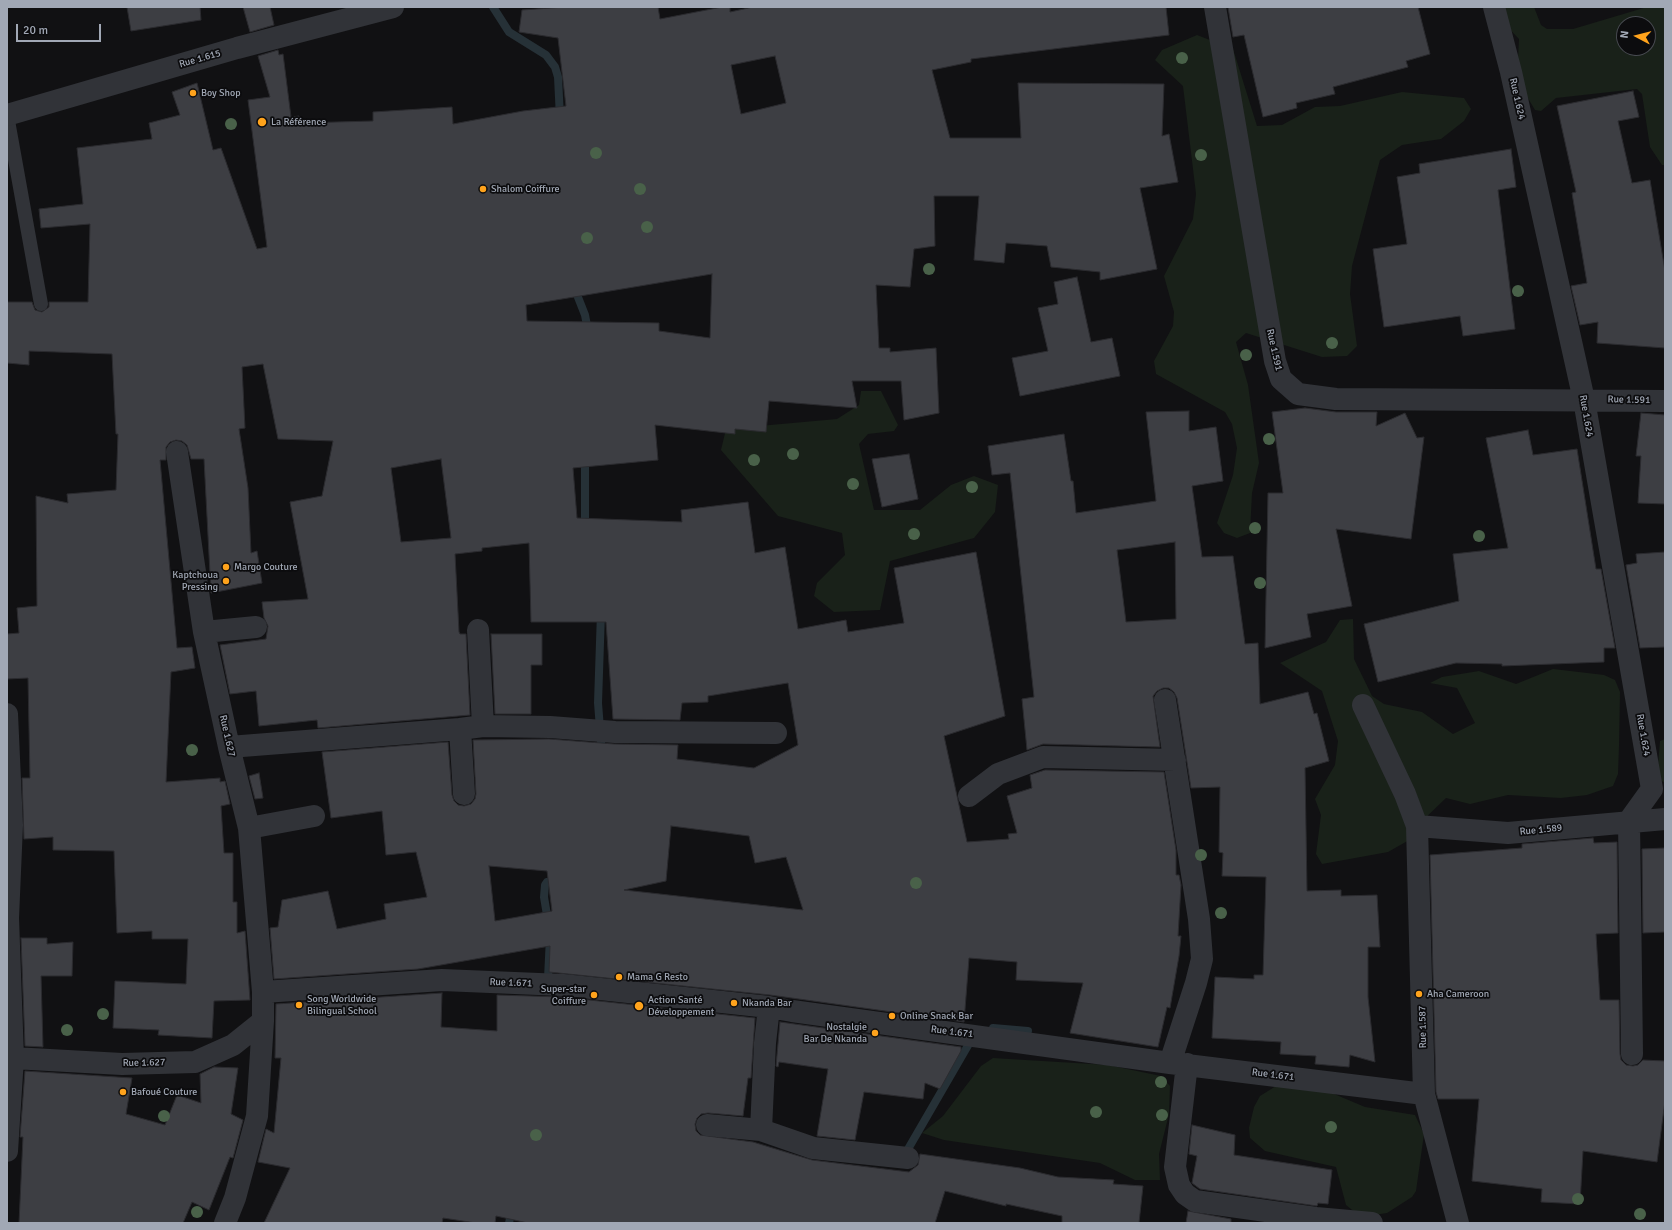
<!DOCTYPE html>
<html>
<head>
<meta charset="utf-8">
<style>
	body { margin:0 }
	#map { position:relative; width:1672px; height:1230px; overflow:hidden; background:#111113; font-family:Signika,sans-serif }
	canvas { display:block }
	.frame { position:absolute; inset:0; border:8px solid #a1a8b5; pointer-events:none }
	.north { position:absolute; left:1616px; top:16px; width:40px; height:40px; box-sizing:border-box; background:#0c0c0e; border:1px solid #484a51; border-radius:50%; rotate:277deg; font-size:11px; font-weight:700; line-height:16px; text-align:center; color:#a1a8b5 }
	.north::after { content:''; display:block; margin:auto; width:14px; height:18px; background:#ffa31c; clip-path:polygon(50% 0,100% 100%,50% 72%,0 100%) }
	.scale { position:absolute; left:16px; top:24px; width:85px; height:18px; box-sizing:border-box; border:2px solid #a1a8b5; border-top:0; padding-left:5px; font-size:12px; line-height:14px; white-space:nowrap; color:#a1a8b5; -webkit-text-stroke:3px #0c0c0e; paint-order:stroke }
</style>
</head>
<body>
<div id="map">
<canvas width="1672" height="1230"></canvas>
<div class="frame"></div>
<div class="north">N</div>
<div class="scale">20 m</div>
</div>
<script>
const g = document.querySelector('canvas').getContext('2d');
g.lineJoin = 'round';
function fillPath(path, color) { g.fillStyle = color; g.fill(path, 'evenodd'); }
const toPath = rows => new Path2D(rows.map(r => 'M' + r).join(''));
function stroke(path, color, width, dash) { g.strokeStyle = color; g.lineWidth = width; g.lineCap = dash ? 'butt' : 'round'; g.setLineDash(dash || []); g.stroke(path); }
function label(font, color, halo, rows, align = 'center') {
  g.font = font + ' Signika,sans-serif'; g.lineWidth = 3.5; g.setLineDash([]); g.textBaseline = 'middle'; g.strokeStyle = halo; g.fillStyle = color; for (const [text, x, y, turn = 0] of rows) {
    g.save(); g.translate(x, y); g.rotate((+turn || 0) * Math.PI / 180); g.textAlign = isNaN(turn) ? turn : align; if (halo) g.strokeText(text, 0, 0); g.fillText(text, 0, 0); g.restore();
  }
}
const green = toPath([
	[1497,7,1534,7,1541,25,1547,29,1573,29,1647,7,1665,7,1665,165,1662,165,1650,147,1642,94,1637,89,1556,98,1541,111,1535,110,1517,80,1519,39,1496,15],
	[1624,24,1648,24,1648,48,1624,48],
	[1197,35,1233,49,1257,126,1282,125,1315,107,1340,106,1402,92,1464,98,1471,109,1464,121,1441,139,1402,145,1380,160,1352,266,1350,294,1357,346,1347,356,1322,357,1246,333,1236,342,1248,385,1259,463,1252,493,1250,533,1237,538,1224,533,1217,523,1233,475,1237,448,1232,424,1225,412,1156,374,1154,361,1173,326,1174,312,1164,276,1193,219,1196,194,1183,86,1155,60,1162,50],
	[861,391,881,391,898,425,894,431,868,434,859,444,874,510,920,510,951,485,974,476,998,485,995,512,974,538,890,561,880,610,834,612,814,596,817,583,845,555,842,533,778,516,721,450,726,429,837,419,859,405],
	[1353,619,1354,659,1372,696,1384,704,1422,712,1453,734,1475,723,1457,688,1430,683,1442,677,1479,671,1516,684,1553,669,1604,675,1615,680,1620,692,1619,746,1618,774,1613,786,1587,795,1561,798,1508,795,1470,804,1446,798,1417,826,1411,839,1388,852,1322,864,1316,854,1321,815,1315,799,1335,765,1338,741,1322,691,1280,663,1326,642,1340,620],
	[1665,739,1665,783,1657,778,1660,741],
	[993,1058,1108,1065,1161,1076,1170,1086,1169,1114,1159,1154,1160,1180,1135,1180,1100,1163,944,1140,922,1133,943,1116,981,1066],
	[1276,1086,1327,1091,1365,1107,1415,1115,1424,1134,1416,1191,1412,1197,1387,1213,1361,1217,1346,1205,1336,1167,1265,1151,1250,1138,1249,1128,1254,1107,1260,1096]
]);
const stream = toPath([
	[493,7,509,32,546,55,555,67,558,77,560,118],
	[574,287,585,315,588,331],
	[585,456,585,528],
	[601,612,598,703,602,754],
	[548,921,544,897,545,885,547,882,559,880],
	[550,937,548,978,553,979],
	[993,1028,1028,1031],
	[904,1156,970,1042],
	[509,1223,512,1209]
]);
const building = toPath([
	[127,7,200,7,201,20,131,31,127,7],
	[243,7,270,7,274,25,250,32,243,7],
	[565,7,658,7,660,19,722,7,730,7,730,12,753,7,1166,7,1169,35,971,59,971,62,932,70,950,138,1021,138,1018,83,1164,84,1162,136,1169,134,1178,182,1140,188,1157,269,1100,280,1100,272,1051,267,1047,246,1006,243,1004,263,974,260,979,196,934,196,935,246,914,249,910,287,876,285,879,348,890,348,890,352,936,348,939,413,904,420,901,381,852,381,857,408,769,401,766,432,735,429,735,434,655,425,658,460,573,468,577,518,682,522,681,510,748,502,755,553,785,547,798,629,846,620,848,632,904,623,894,568,976,552,1005,716,944,736,967,842,1009,839,1008,834,1017,833,1007,796,1032,788,1030,775,1045,770,1164,772,1176,850,1176,875,1179,875,1181,885,1178,936,1181,936,1179,956,1170,1008,1167,1007,1158,1047,1070,1033,1083,983,1016,980,1017,962,969,958,964,1022,770,995,549,972,550,946,418,969,274,979,270,928,278,927,282,900,328,891,337,929,386,919,384,904,427,897,416,852,386,855,382,811,331,818,322,752,448,742,452,795,454,801,458,805,464,806,471,804,475,799,476,794,473,740,549,739,614,744,678,745,677,759,754,768,798,745,788,683,708,696,708,702,682,703,680,720,613,719,606,622,531,622,529,543,482,548,482,551,455,554,459,632,460,634,466,634,470,715,318,728,317,720,259,726,256,691,230,694,220,645,266,639,268,626,264,618,262,602,308,599,290,502,322,496,333,441,278,439,263,364,242,367,245,428,239,429,248,488,251,553,257,551,262,583,211,593,204,459,191,459,187,445,182,441,176,440,170,442,166,447,166,460,160,460,177,648,192,647,195,668,171,672,166,782,220,778,220,782,225,781,230,804,221,806,224,853,233,853,233,902,237,902,237,933,245,931,250,1000,214,1001,212,1038,158,1035,159,1030,113,1028,115,981,186,984,188,939,152,939,152,931,117,933,114,851,53,850,53,837,24,839,22,778,30,778,28,678,7,679,7,634,19,633,17,608,37,606,36,496,68,503,67,494,116,490,118,434,116,434,112,354,29,351,29,365,7,363,7,302,32,302,35,310,42,312,49,307,49,302,88,302,90,224,41,228,39,209,83,204,77,148,152,139,149,123,180,115,172,92,197,83,213,150,221,148,257,249,267,247,248,100,270,97,258,56,278,50,279,55,283,54,291,117,299,116,300,123,373,121,373,112,452,107,453,124,523,111,566,106,558,38,519,32,522,10,565,7],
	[775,56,786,103,741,114,731,65,775,56],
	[712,274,710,338,659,331,659,323,527,321,526,305,712,274],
	[441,459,451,538,401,542,391,468,441,459],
	[671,826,749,836,755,863,786,857,803,910,624,890,666,881,671,826],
	[489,866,547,871,552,911,495,921,489,866],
	[1228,7,1418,7,1430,54,1406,61,1408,67,1333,87,1335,94,1296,103,1297,108,1263,117,1244,35,1233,37,1228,7],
	[1633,91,1639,117,1618,121,1632,183,1650,180,1665,271,1665,348,1597,343,1598,322,1580,325,1571,286,1587,283,1572,193,1576,192,1557,106,1633,91],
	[1511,149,1516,187,1498,190,1515,329,1463,336,1460,316,1384,327,1373,249,1407,244,1397,177,1420,173,1419,164,1511,149],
	[1077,277,1091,342,1112,338,1120,376,1020,396,1012,358,1048,351,1038,308,1058,304,1054,282,1077,277],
	[1305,408,1336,412,1377,412,1376,426,1405,413,1417,438,1424,437,1411,539,1336,529,1352,606,1307,614,1311,637,1265,648,1268,493,1283,493,1272,412,1305,408],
	[1189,411,1189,431,1216,427,1223,481,1192,486,1202,557,1233,556,1245,644,1258,643,1260,704,1308,692,1314,714,1317,713,1329,761,1305,768,1307,891,1341,890,1341,896,1377,895,1380,947,1368,947,1368,997,1375,1062,1350,1055,1349,1067,1315,1064,1316,1056,1280,1054,1281,1042,1212,1038,1215,977,1254,979,1254,975,1263,975,1266,877,1222,876,1223,853,1219,852,1220,787,1191,788,1177,698,1174,692,1169,688,1163,688,1157,691,1153,696,1160,747,1043,744,1027,750,1022,699,1034,697,1010,473,992,475,988,446,1064,434,1071,481,1073,481,1076,513,1156,501,1146,412,1189,411],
	[1175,542,1176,619,1126,622,1117,550,1175,542],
	[1641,413,1665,415,1665,504,1638,503,1641,456,1636,456,1641,413],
	[1528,430,1533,455,1577,449,1596,569,1601,569,1615,648,1604,648,1604,662,1502,666,1502,664,1456,663,1378,682,1364,624,1459,601,1453,554,1508,548,1486,438,1528,430],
	[909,454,918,499,882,507,872,459,909,454],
	[1665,552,1665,647,1640,648,1626,565,1637,563,1636,554,1665,552],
	[491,634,542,634,542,665,531,665,531,714,495,714,491,634],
	[259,773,263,798,255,799,249,776,259,773],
	[1593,838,1594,843,1617,842,1618,933,1596,934,1600,1000,1619,1000,1620,1054,1621,1060,1626,1065,1633,1066,1638,1065,1643,1060,1665,1061,1665,1101,1657,1162,1583,1151,1580,1204,1541,1202,1542,1189,1472,1181,1479,1099,1438,1099,1436,1092,1430,855,1522,848,1522,844,1593,838],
	[1665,848,1665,932,1643,933,1642,849,1665,848],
	[21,938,47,938,47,944,73,942,72,976,41,976,43,1047,25,1046,21,938],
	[442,993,441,1027,497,1031,497,995,562,997,755,1018,751,1078,748,1078,743,1116,708,1113,701,1114,697,1118,695,1124,696,1131,700,1135,753,1142,812,1160,909,1172,918,1165,920,1154,1020,1168,1058,1177,1114,1180,1113,1184,1143,1186,1139,1223,1062,1223,1062,1216,1006,1204,1006,1206,945,1191,935,1223,528,1223,496,1216,495,1223,476,1223,443,1218,442,1223,264,1223,290,1168,258,1162,266,1129,274,1133,281,1058,275,1058,276,1004,442,993],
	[780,1022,961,1047,961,1051,940,1089,925,1083,923,1099,864,1092,855,1140,817,1136,828,1069,779,1062,778,1067,776,1066,780,1022],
	[214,1067,238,1068,231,1114,243,1120,233,1158,230,1157,209,1210,192,1202,183,1223,19,1223,23,1137,20,1137,25,1071,132,1078,126,1114,165,1125,177,1095,201,1103,200,1074,214,1067],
	[1192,1125,1235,1135,1234,1155,1332,1170,1328,1204,1318,1203,1317,1206,1200,1189,1192,1183,1197,1156,1189,1154,1192,1125],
	[1188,1211,1231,1219,1231,1223,1186,1223,1188,1211]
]);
const service = toPath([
	[7,115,41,304]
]);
const minor = toPath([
	[1215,7,1275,361,1281,379,1298,394,1336,399,1665,401],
	[1494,7,1511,72,1584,400,1652,789,1629,821,1632,1054],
	[177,452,204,632,229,747,249,828,263,992,263,1021,257,1116,235,1198,225,1223],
	[478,630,483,726],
	[204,632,256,627],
	[1165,700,1199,919,1202,959,1196,983,1170,1063],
	[1363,705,1405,794,1417,826,1424,1094,1458,1223],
	[7,714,12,825,8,918,13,1058,7,1151],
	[229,747,460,729],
	[464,794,460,729,483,726,550,727,615,732,776,733],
	[969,796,998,774,1043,757,1175,760],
	[1417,826,1508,833,1665,819],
	[249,828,314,816],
	[263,992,442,980,563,985,769,1007,792,1011,1170,1063,1424,1094],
	[13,1058,122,1064,195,1062,233,1045,263,1021],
	[1187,1064,1175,1167,1179,1185,1185,1194,1195,1201,1316,1218,1372,1223],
	[707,1125,761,1130,813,1148,908,1158],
	[761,1130,765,1043,769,1007]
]);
const tertiary = toPath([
	[7,115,237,48,393,7]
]);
const trees = [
	[1182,58],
	[231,124],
	[596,153],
	[1201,155],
	[640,189],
	[647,227],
	[587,238],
	[929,269],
	[1518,291],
	[1332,343],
	[1246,355],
	[1269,439],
	[793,454],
	[754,460],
	[853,484],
	[972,487],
	[1255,528],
	[914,534],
	[1479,536],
	[1260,583],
	[192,750],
	[1201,855],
	[916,883],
	[1221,913],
	[103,1014],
	[67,1030],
	[1161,1082],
	[1096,1112],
	[1162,1115],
	[164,1116],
	[1331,1127],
	[536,1135],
	[1578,1199],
	[197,1212],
	[1640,1214]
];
const markers = [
	[193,93,4,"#ffa31c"],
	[262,122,5,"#ffa31c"],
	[483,189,4,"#ffa31c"],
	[226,567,4,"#ffa31c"],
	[226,581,4,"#ffa31c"],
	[619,977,4,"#ffa31c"],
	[1419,994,4,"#ffa31c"],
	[594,995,4,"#ffa31c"],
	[734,1003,4,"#ffa31c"],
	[299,1005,4,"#ffa31c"],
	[639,1006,5,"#ffa31c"],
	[892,1016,4,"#ffa31c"],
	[875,1033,4,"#ffa31c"],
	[123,1092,4,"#ffa31c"]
];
const streetNames = [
	["Rue 1.615",200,59,-16],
	["Rue 1.624",1517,99,77],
	["Rue 1.591",1274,350,77],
	["Rue 1.591",1629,400,1],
	["Rue 1.624",1586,416,80],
	["Rue 1.624",1643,735,80],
	["Rue 1.627",227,736,77],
	["Rue 1.589",1541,830,-6],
	["Rue 1.671",511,983,2],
	["Rue 1.587",1423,1027,-91],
	["Rue 1.671",952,1032,7],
	["Rue 1.627",144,1063,-1],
	["Rue 1.671",1273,1075,7]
];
const poiNames = [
	["Boy Shop",201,93],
	["La Référence",271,122],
	["Shalom Coiffure",491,189],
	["Margo Couture",234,567],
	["Kaptchoua",218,575,"right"],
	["Pressing",218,587,"right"],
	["Mama G Resto",627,977],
	["Super-star",586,989,"right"],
	["Coiffure",586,1001,"right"],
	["Aha Cameroon",1427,994],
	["Song Worldwide",307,999],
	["Bilingual School",307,1011],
	["Action Santé",648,1000],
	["Développement",648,1012],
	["Nkanda Bar",742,1003],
	["Online Snack Bar",900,1016],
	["Nostalgie",867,1027,"right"],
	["Bar De Nkanda",867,1039,"right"],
	["Bafoué Couture",131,1092]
];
fillPath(green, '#192119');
stroke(stream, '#263137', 8);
fillPath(building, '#3d3e43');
stroke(building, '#2b2b2f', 1);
stroke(service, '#313338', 14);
stroke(minor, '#313338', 22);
stroke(tertiary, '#313338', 22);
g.fillStyle = '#496149';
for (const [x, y] of trees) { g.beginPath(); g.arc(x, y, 6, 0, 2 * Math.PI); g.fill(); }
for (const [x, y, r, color] of markers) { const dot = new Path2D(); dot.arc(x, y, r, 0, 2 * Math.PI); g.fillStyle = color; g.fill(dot); stroke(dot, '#0c0c0e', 1.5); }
label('10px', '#a1a8b5', '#0c0c0e', streetNames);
label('10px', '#a1a8b5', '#0c0c0e', poiNames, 'left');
</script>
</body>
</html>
